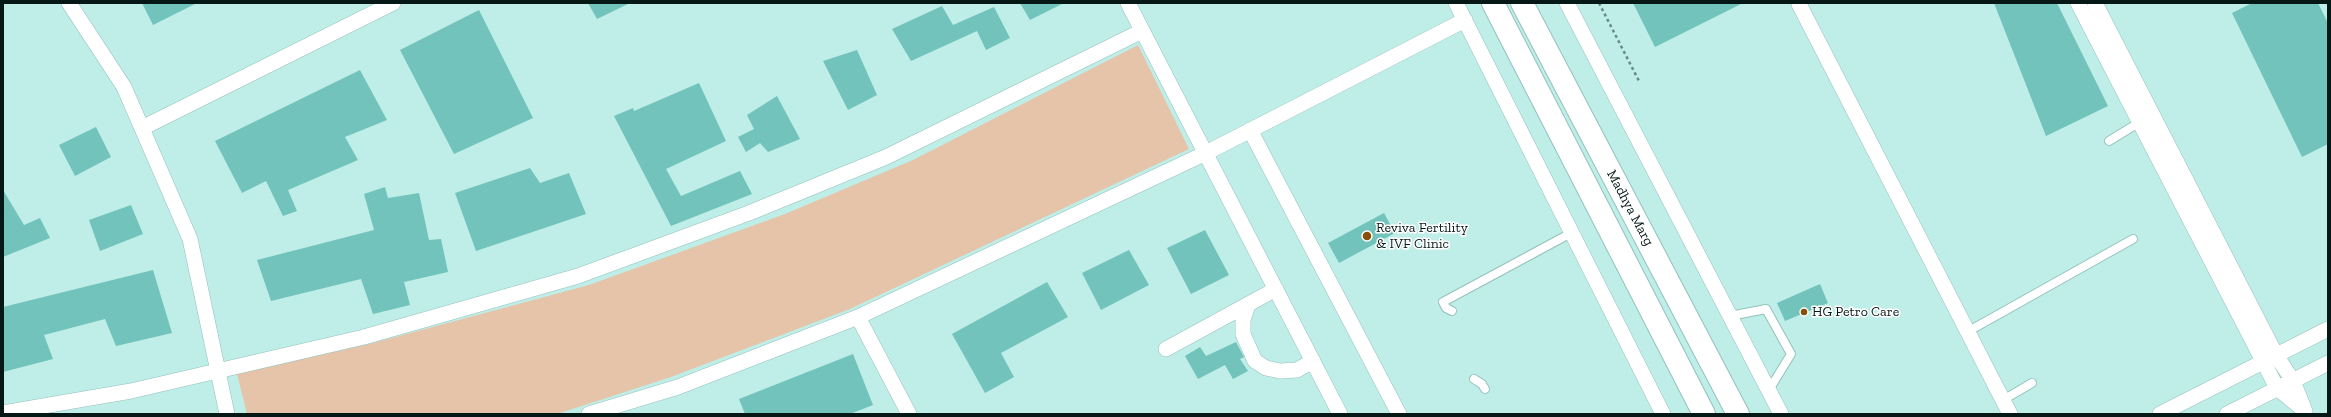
<!DOCTYPE html>
<html>
<head>
<meta charset="utf-8">
<style>
	body { margin:0 }
	#map { position:relative; width:2331px; height:417px; overflow:hidden; background:#bfeee8; font-family:"Zilla Slab",serif }
	canvas { display:block }
	.frame { position:absolute; inset:0; border:4px solid #061816; pointer-events:none }
</style>
</head>
<body>
<div id="map">
<canvas width="2331" height="417"></canvas>
<div class="frame"></div>
</div>
<script>
const g = document.querySelector('canvas').getContext('2d');
g.lineJoin = 'round';
function fillPath(path, color) { g.fillStyle = color; g.fill(path, 'evenodd'); }
const toPath = rows => new Path2D(rows.map(r => 'M' + r).join(''));
function stroke(path, color, width, dash) { g.strokeStyle = color; g.lineWidth = width; g.lineCap = dash ? 'butt' : 'round'; g.setLineDash(dash || []); g.stroke(path); }
function label(font, color, halo, rows, align = 'center') {
  g.font = font + ' "Zilla Slab",serif'; g.lineWidth = 3; g.setLineDash([]); g.textBaseline = 'middle'; g.strokeStyle = halo; g.fillStyle = color; for (const [text, x, y, turn = 0] of rows) {
    g.save(); g.translate(x, y); g.rotate((+turn || 0) * Math.PI / 180); g.textAlign = isNaN(turn) ? turn : align; if (halo) g.strokeText(text, 0, 0); g.fillText(text, 0, 0); g.restore();
  }
}
const green = toPath([
	[1138,45,1189,149,850,309,671,377,557,414,247,414,237,374,373,343,589,285,785,214,913,160]
]);
const building = toPath([
	[142,3,197,3,153,25],
	[588,3,630,3,597,19],
	[1020,3,1064,3,1030,20],
	[1633,3,1743,3,1655,47],
	[1994,3,2057,3,2108,106,2046,136],
	[2252,3,2318,3,2328,23,2328,144,2302,157,2232,13],
	[942,6,953,25,994,7,1010,38,986,50,977,31,911,61,892,29],
	[479,10,533,118,454,154,400,50],
	[857,50,877,95,848,110,823,61],
	[360,70,387,120,345,137,358,160,288,190,297,211,283,216,266,181,242,193,215,141],
	[699,83,726,141,666,169,681,196,740,171,752,194,671,226,614,116,633,108,634,111],
	[777,96,800,139,768,152,760,143,746,152,738,137,754,129,747,115],
	[96,127,111,157,75,176,59,145],
	[530,168,540,183,569,173,586,214,476,251,455,193],
	[385,187,388,198,419,193,429,240,441,239,448,272,404,282,410,305,373,314,361,279,271,301,257,260,374,230,364,194],
	[3,190,24,225,40,218,50,238,3,257],
	[131,205,143,234,100,251,89,220],
	[1384,213,1395,233,1339,263,1328,243],
	[1205,230,1229,275,1191,294,1167,248],
	[1129,250,1149,285,1101,310,1082,273],
	[153,270,172,333,116,346,105,319,44,335,53,359,3,372,3,307],
	[1047,282,1068,317,1001,353,1014,377,985,393,952,334],
	[1820,284,1828,303,1785,321,1777,303],
	[1236,342,1244,357,1240,359,1248,371,1233,379,1225,365,1198,379,1185,356,1200,347,1206,356],
	[853,354,873,405,850,414,745,414,739,399]
]);
const path = toPath([
	[1599,3,1640,83]
]);
const service = toPath([
	[2109,141,2140,122],
	[1452,311,1446,308,1443,302,1573,232],
	[1730,316,1766,309,1791,354,1769,390],
	[1967,332,2133,239],
	[1474,379,1482,384,1485,389],
	[2003,400,2032,383]
]);
const minor = toPath([
	[69,3,124,87,190,239,227,414],
	[1128,3,1340,414],
	[1456,3,1663,414],
	[1567,3,1781,414],
	[2078,3,2277,388,2305,411],
	[2095,3,2276,355,2293,381,2305,411],
	[1799,4,2010,414],
	[142,128,393,3],
	[1250,130,1399,414],
	[1248,305,1243,320,1243,334,1255,361,1266,368,1280,371,1297,370,1313,361],
	[858,317,909,414],
	[1166,349,1276,289],
	[3,413,131,391,364,337,578,276,749,213,886,157,1142,31],
	[589,414,678,387,858,317,1206,153,1465,20],
	[2160,414,2328,329],
	[2227,414,2328,363]
]);
const secondary = toPath([
	[1493,3,1704,414],
	[1522,3,1738,414]
]);
const markers = [
	[1367,236,5,"#884d07"],
	[1804,312,4,"#884d07"]
];
const streetNames = [
	["Madhya Marg",1630,208,62]
];
const poiNames = [
	["Reviva Fertility",1376,228],
	["& IVF Clinic",1376,244],
	["HG Petro Care",1812,312]
];
fillPath(green, '#e5c4a9');
fillPath(building, '#71c3bb');
stroke(service, '#93c1bc', 10);
stroke(minor, '#93c1bc', 16);
stroke(secondary, '#93c1bc', 24);
stroke(path, '#698b87', 2.5, [3, 3]);
stroke(service, '#fff', 8);
stroke(minor, '#fff', 15);
stroke(secondary, '#fff', 22);
for (const [x, y, r, color] of markers) { const dot = new Path2D(); dot.arc(x, y, r, 0, 2 * Math.PI); g.fillStyle = color; g.fill(dot); stroke(dot, '#fff', 1.5); }
label('14px', '#061816', '#fff', streetNames);
label('14px', '#061816', '#fff', poiNames, 'left');
</script>
</body>
</html>
